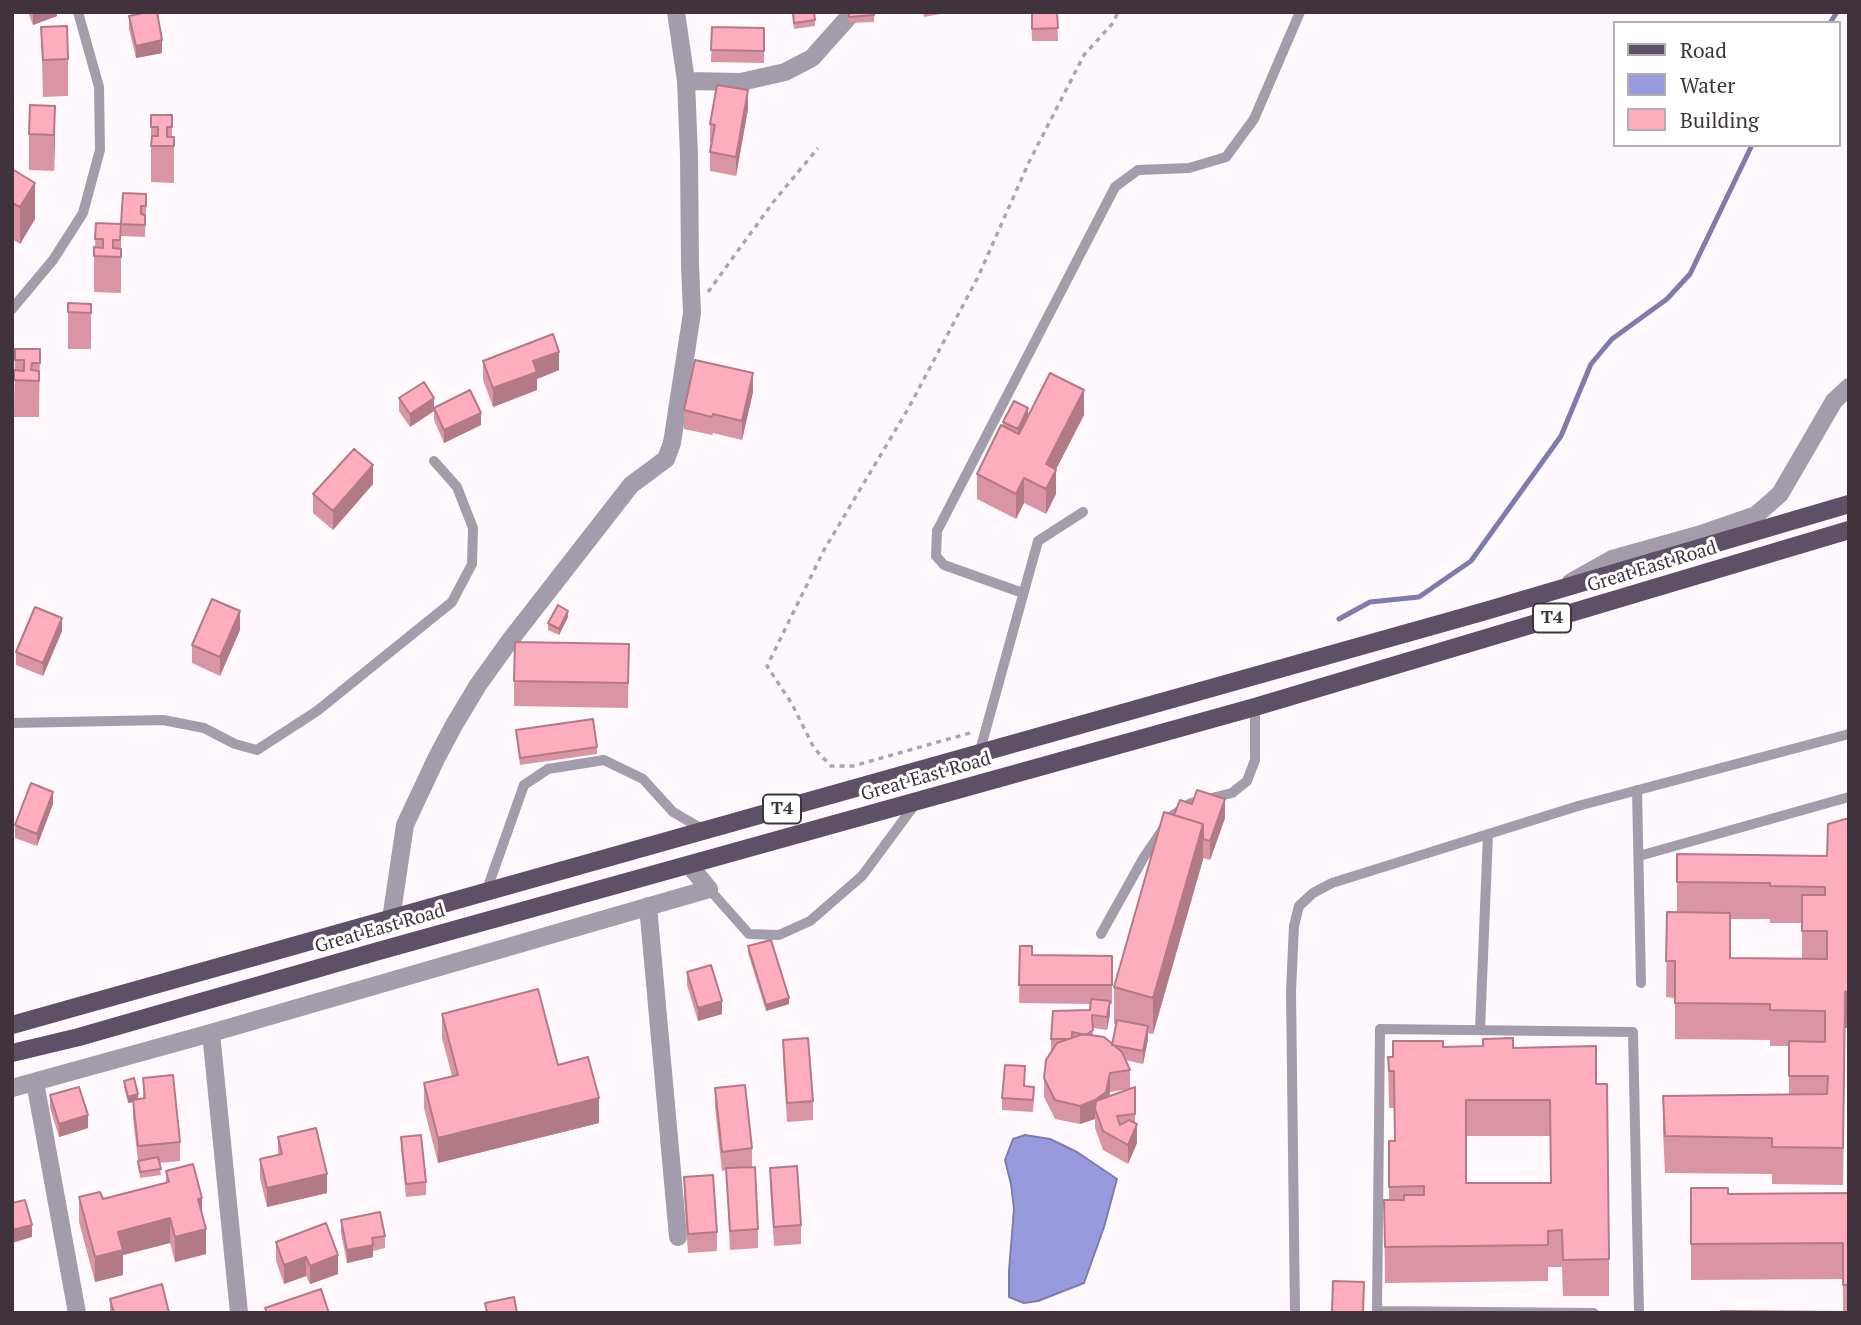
<!DOCTYPE html>
<html>
<head>
<meta charset="utf-8">
<style>
	body { margin:0 }
	#map { position:relative; width:1861px; height:1325px; overflow:hidden; background:#fff8fc; font-family:"PT Serif",serif }
	canvas { display:block }
	.frame { position:absolute; inset:0; border:14px solid #40333c; pointer-events:none }
	.legend { position:absolute; left:1613px; top:21px; width:228px; height:126px; box-sizing:border-box; background:#fff; border:2px solid #b3adb1; margin:0; padding:9px 12px; list-style:none; font-size:21px; color:#40333c }
	.legend li { display:flex; align-items:center; gap:14px; height:35px }
	.legend b { width:35px; border:2px solid #b3adb1 }
</style>
</head>
<body>
<div id="map">
<canvas width="1861" height="1325"></canvas>
<div class="frame"></div>
<ul class="legend">
<li><b style="height:9px;background:#5d5067"></b>Road</li>
<li><b style="height:19px;background:#989add"></b>Water</li>
<li><b style="height:19px;background:#feadbf"></b>Building</li>
</ul>
</div>
<script>
const g = document.querySelector('canvas').getContext('2d');
g.lineJoin = 'round';
function fillPath(path, color) { g.fillStyle = color; g.fill(path, 'evenodd'); }
const toPath = rows => new Path2D(rows.map(r => 'M' + r).join(''));
function stroke(path, color, width, dash) { g.strokeStyle = color; g.lineWidth = width; g.lineCap = dash ? 'butt' : 'round'; g.setLineDash(dash || []); g.stroke(path); }
function label(font, color, halo, rows, align = 'center') {
  g.font = font + ' "PT Serif",serif'; g.lineWidth = 6; g.setLineDash([]); g.textBaseline = 'middle'; g.strokeStyle = halo; g.fillStyle = color; for (const [text, x, y, turn = 0] of rows) {
    g.save(); g.translate(x, y); g.rotate((+turn || 0) * Math.PI / 180); g.textAlign = isNaN(turn) ? turn : align; if (halo) g.strokeText(text, 0, 0); g.fillText(text, 0, 0); g.restore();
  }
}
const water = toPath([
	[1025,1135,1050,1139,1077,1152,1117,1179,1104,1227,1084,1283,1038,1301,1024,1303,1009,1297,1009,1271,1014,1209,1011,1184,1005,1160,1013,1139,1025,1135]
]);
const stream = toPath([
	[1830,23,1837,12],
	[1339,619,1370,602,1419,597,1471,561,1561,436,1591,364,1612,339,1667,299,1690,274,1752,145]
]);
const path = toPath([
	[708,292,774,201,818,148],
	[970,733,853,766,831,766,814,748,792,704,767,666,824,550,908,409,978,277,1029,162,1084,55,1113,23,1118,12]
]);
const lane = toPath([
	[12,309,53,260,83,213,100,150,99,87,78,12],
	[1023,593,944,565,936,556,937,531,1115,187,1138,170,1189,168,1226,157,1254,119,1300,12],
	[12,723,163,720,204,728,235,744,257,750,317,711,452,602,472,564,473,528,457,487,434,461],
	[979,754,1038,541,1083,512],
	[1637,790,1641,983],
	[1639,856,1849,797],
	[709,889,749,934,779,935,810,921,862,876,916,803],
	[486,892,524,785,548,769,604,760,643,779,673,812,704,830],
	[1101,934,1144,857,1172,816,1191,803,1232,793,1247,781,1255,760,1255,707],
	[1480,1030,1488,834],
	[1295,1313,1291,991,1294,926,1299,906,1313,893,1332,883,1578,806,1849,734],
	[1594,1313,1377,1311,1380,1029,1633,1032,1639,1313]
]);
const street = toPath([
	[686,81,741,82,785,72,812,58,853,12],
	[1571,582,1612,559,1698,535,1756,515,1780,494,1834,401,1849,387],
	[648,906,678,1237],
	[391,919,405,825,436,759,454,725,478,685,511,639,631,485,666,459,672,443,692,313,690,265,689,156,686,81,676,12],
	[211,1033,239,1313],
	[35,1082,77,1313],
	[12,1088,211,1033,709,889,689,865]
]);
const primary = toPath([
	[12,1025,1482,612,1849,504],
	[12,1053,79,1037,375,952,1255,707,1849,530]
]);
const wall = toPath([
	[28,12,57,12,57,16,33,25],
	[792,12,815,20,815,26,794,29],
	[848,12,874,12,874,22,849,23],
	[923,12,945,12,945,13,924,17],
	[1031,12,1057,12,1058,41,1032,41],
	[129,16,162,53,136,58,129,29],
	[41,27,68,59,68,96,43,97],
	[712,27,764,28,764,63,711,62],
	[55,106,54,171,29,170,29,134],
	[748,109,736,176,710,171,710,152,712,143,710,142,710,124],
	[151,115,172,115,172,137,174,137,174,183,151,182],
	[12,169,35,219,20,244,12,239],
	[123,193,146,207,145,237,121,236],
	[96,223,121,224,121,293,94,292,94,247,95,248],
	[68,303,91,304,91,349,68,349],
	[15,349,40,349,39,417,14,417],
	[483,361,559,370,537,379,537,390,493,407,483,380],
	[753,392,742,440,713,433,712,435,684,429,684,410],
	[399,398,434,408,481,425,444,443,434,420,434,411,410,427,399,411],
	[1084,415,1056,469,1056,494,1046,514,1024,503,1016,519,977,499,977,474,1003,426,1003,422,1028,416],
	[373,484,333,530,313,513,313,494],
	[568,617,559,635,548,630,548,623],
	[240,630,220,676,192,663,192,645],
	[62,631,43,676,16,665,16,652],
	[629,644,628,708,514,706,514,681],
	[516,730,597,747,597,754,520,765],
	[53,804,37,846,15,838,15,825],
	[1174,815,1225,818,1210,860,1203,858,1153,1034,1148,1033,1148,1039,1143,1064,1125,1060,1130,1070,1130,1089,1110,1092,1109,1097,1135,1087,1135,1123,1137,1143,1128,1164,1103,1150,1095,1128,1095,1119,1080,1124,1055,1119,1044,1097,1044,1078,1051,1051,1051,1039,1090,1010,1091,1004,1019,1003,1020,946,1032,955,1112,956,1112,1004,1110,1004,1110,1014,1107,1030,1093,1028,1093,1036,1112,1044,1116,1024,1114,1024,1114,987],
	[1849,818,1849,1027,1845,1028,1843,1185,1772,1184,1772,1174,1665,1173,1663,1132,1663,1096,1789,1094,1789,1046,1770,1046,1770,1040,1675,1039,1675,998,1666,997,1667,912,1677,912,1677,854,1827,856],
	[1730,919,1770,919,1770,923,1802,923,1802,959,1730,958],
	[748,946,789,1004,766,1011,748,953],
	[687,972,722,1014,698,1021,687,985],
	[442,1014,558,1065,599,1123,438,1163,424,1108,424,1083,452,1076,442,1038],
	[783,1040,813,1101,813,1120,787,1122,783,1059],
	[1443,1047,1513,1048,1596,1084,1609,1259,1609,1296,1563,1296,1562,1267,1548,1267,1548,1281,1385,1283,1384,1200,1389,1200,1389,1141,1395,1141,1394,1108,1389,1108,1388,1057],
	[1466,1136,1550,1136,1551,1183,1466,1183],
	[143,1078,180,1142,180,1161,159,1163,161,1175,140,1178,133,1118,133,1102,128,1103,124,1087,124,1081,138,1099,143,1098],
	[1024,1086,1034,1099,1033,1112,1002,1110,1002,1098],
	[715,1088,752,1148,752,1167,758,1229,758,1248,730,1250,726,1170,722,1171,715,1107],
	[50,1095,88,1128,59,1137,50,1108],
	[278,1137,327,1193,267,1207,260,1178,260,1159,278,1155],
	[401,1137,426,1182,426,1195,406,1197,401,1149],
	[770,1168,801,1225,801,1244,774,1246,770,1186],
	[166,1171,202,1213,206,1254,175,1262,170,1243,123,1255,123,1275,95,1282,79,1222,79,1197,103,1199,166,1183],
	[684,1177,717,1232,717,1251,688,1253,684,1196],
	[1691,1188,1728,1194,1849,1193,1849,1313,1843,1312,1843,1279,1691,1280],
	[341,1220,385,1236,385,1248,373,1251,373,1257,347,1263,341,1233],
	[276,1242,338,1274,310,1284,306,1276,284,1284,276,1261],
	[110,1299,169,1313,110,1313]
]);
const shadedWall = toPath([
	[33,12,57,12,57,16,33,25],
	[162,40,162,53,136,58,136,46],
	[748,90,748,109,736,176,736,157],
	[55,106,55,142,54,171,54,135],
	[35,183,35,219,20,244,20,207],
	[559,352,559,370,537,379,537,390,493,407,493,388,533,361],
	[753,373,753,392,742,440,742,421],
	[1084,390,1084,415,1046,489,1046,464],
	[434,398,434,411,410,427,410,414],
	[1028,408,1028,421,1018,442,1018,429],
	[481,413,481,425,444,443,444,430],
	[373,465,373,484,333,530,333,511],
	[1056,470,1056,494,1046,514,1046,489],
	[1024,478,1024,503,1016,519,1016,494],
	[240,611,240,630,220,676,220,657],
	[568,611,568,617,559,635,559,629],
	[62,618,62,631,43,676,43,663],
	[53,792,53,804,37,846,37,834],
	[1225,799,1225,818,1210,860,1210,841],
	[1203,824,1203,860,1153,1034,1153,998],
	[1849,991,1849,1027,1845,1028,1843,1185,1845,992],
	[789,998,789,1004,766,1011,766,1005],
	[722,1001,722,1014,698,1021,698,1008],
	[1110,1001,1110,1014,1107,1030,1107,1017],
	[1148,1026,1148,1039,1143,1064,1143,1051],
	[1110,1073,1110,1092,1106,1111,1095,1109,1095,1119,1080,1124,1080,1106],
	[1135,1087,1135,1128,1137,1124,1137,1143,1128,1164,1128,1145,1135,1128],
	[138,1094,138,1101,128,1103,128,1097],
	[599,1098,599,1123,438,1163,438,1138],
	[88,1115,88,1128,59,1137,59,1124],
	[327,1174,327,1193,267,1207,267,1188],
	[202,1198,202,1223,198,1199],
	[170,1218,170,1243,123,1255,123,1275,95,1282,95,1257,118,1232],
	[32,1225,32,1237,12,1243,12,1230],
	[206,1229,206,1254,175,1262,175,1237],
	[373,1245,373,1257,347,1263,347,1250],
	[338,1255,338,1274,310,1284,310,1266],
	[306,1257,306,1276,284,1284,284,1265]
]);
const building = toPath([
	[148,12,157,12,162,40,136,46,129,16,148,12],
	[793,12,814,12,815,20,794,23,793,12],
	[849,12,874,12,874,15,849,17,849,12],
	[1032,12,1057,12,1058,28,1032,29,1032,12],
	[67,26,68,59,43,60,41,27,67,26],
	[712,27,764,28,764,51,711,50,712,27],
	[717,85,748,90,736,157,710,152,715,125,710,124,717,85],
	[30,105,55,106,54,135,29,134,30,105],
	[151,115,172,115,172,127,167,127,167,137,174,137,174,146,151,146,152,136,158,136,158,127,151,127,151,115],
	[12,169,35,183,20,207,12,203,12,169],
	[123,193,146,194,146,206,141,206,141,214,145,215,145,225,121,224,123,193],
	[96,223,121,224,120,240,113,240,113,248,121,249,121,257,94,256,94,247,103,248,103,239,95,239,96,223],
	[68,303,91,304,91,313,68,312,68,303],
	[553,334,559,352,533,361,537,372,493,388,483,361,553,334],
	[15,349,40,349,40,363,32,363,31,370,39,371,39,381,14,380,14,370,24,371,24,360,15,360,15,349],
	[695,360,753,373,742,421,713,414,712,417,684,410,695,360],
	[1050,373,1084,390,1046,464,1056,470,1046,489,1024,478,1016,494,977,474,1001,425,1019,434,1050,373],
	[424,382,434,398,410,414,399,398,424,382],
	[470,390,481,413,444,430,434,408,470,390],
	[1014,401,1028,408,1018,429,1003,422,1014,401],
	[354,449,373,465,333,511,313,494,354,449],
	[212,599,240,611,220,657,192,645,212,599],
	[558,605,568,611,559,629,548,623,558,605],
	[35,607,62,618,43,663,16,652,35,607],
	[515,642,629,644,628,683,514,681,515,642],
	[593,719,597,747,520,758,516,730,593,719],
	[31,783,53,792,37,834,15,825,31,783],
	[1197,790,1225,799,1210,841,1203,839,1203,824,1174,815,1180,800,1192,804,1197,790],
	[1164,812,1203,824,1153,998,1114,987,1164,812],
	[1849,818,1849,991,1845,992,1843,1148,1772,1147,1772,1138,1665,1136,1663,1096,1827,1094,1828,1076,1789,1076,1789,1041,1825,1042,1825,1011,1770,1010,1770,1004,1675,1003,1675,961,1666,961,1667,912,1730,913,1730,958,1827,959,1827,931,1802,931,1802,895,1825,895,1825,887,1770,886,1770,883,1677,882,1677,854,1827,856,1828,824,1849,818],
	[771,940,789,998,766,1005,748,946,771,940],
	[1020,946,1032,946,1032,955,1112,956,1112,985,1019,985,1020,946],
	[711,965,722,1001,698,1008,687,972,711,965],
	[538,989,558,1065,588,1057,599,1098,438,1138,424,1083,458,1075,442,1014,538,989],
	[1091,999,1110,1001,1107,1017,1092,1015,1093,1030,1086,1035,1072,1032,1072,1038,1069,1039,1051,1039,1053,1011,1090,1010,1091,999],
	[1117,1020,1148,1026,1143,1051,1112,1045,1117,1020],
	[1083,1034,1104,1037,1122,1052,1130,1070,1110,1073,1106,1092,1095,1100,1080,1106,1055,1100,1044,1078,1046,1060,1057,1043,1083,1034],
	[808,1038,813,1101,787,1103,783,1040,808,1038],
	[1513,1038,1513,1048,1596,1046,1596,1084,1607,1084,1609,1259,1563,1260,1562,1230,1548,1231,1548,1245,1385,1247,1384,1200,1404,1200,1404,1195,1424,1195,1424,1186,1389,1187,1389,1141,1395,1141,1394,1071,1389,1071,1388,1057,1393,1057,1393,1041,1443,1041,1443,1047,1483,1046,1483,1039,1513,1038],
	[1466,1100,1550,1100,1551,1183,1466,1183,1466,1100],
	[1005,1065,1025,1066,1024,1086,1034,1087,1033,1100,1002,1098,1005,1065],
	[173,1075,180,1142,138,1146,133,1100,145,1098,143,1078,173,1075],
	[134,1078,138,1094,128,1097,124,1081,134,1078],
	[745,1085,752,1148,722,1152,715,1088,745,1085],
	[79,1087,88,1115,59,1124,50,1095,79,1087],
	[1135,1087,1135,1114,1117,1116,1120,1125,1129,1120,1137,1124,1128,1145,1103,1131,1095,1109,1096,1101,1135,1087],
	[316,1128,327,1174,267,1188,260,1159,282,1154,278,1137,316,1128],
	[421,1135,426,1182,406,1184,401,1137,421,1135],
	[158,1157,161,1169,140,1172,138,1161,158,1157],
	[193,1164,202,1198,198,1199,206,1229,175,1237,170,1218,118,1232,123,1250,95,1257,79,1197,100,1192,103,1199,169,1182,166,1171,193,1164],
	[797,1166,801,1225,774,1227,770,1168,797,1166],
	[755,1167,758,1229,730,1231,726,1168,755,1167],
	[713,1175,717,1232,688,1234,684,1177,713,1175],
	[1691,1188,1728,1188,1728,1194,1849,1193,1849,1285,1843,1285,1843,1243,1691,1244,1691,1188],
	[25,1200,32,1225,12,1230,12,1203,25,1200],
	[380,1212,385,1236,372,1238,373,1245,347,1250,341,1220,380,1212],
	[326,1223,338,1255,310,1266,306,1257,284,1265,276,1242,326,1223],
	[1333,1281,1364,1282,1363,1313,1332,1313,1333,1281],
	[162,1284,169,1313,114,1313,110,1299,162,1284],
	[321,1289,329,1313,267,1313,265,1308,321,1289],
	[514,1297,517,1313,487,1313,485,1303,514,1297],
	[1721,1311,1849,1312,1849,1313,1721,1313,1721,1311]
]);
const shields = [
	[1552,618,38],
	[782,809,38]
];
const shieldNames = [
	["T4",1552,618],
	["T4",782,809]
];
const streetNames = [
	["Great East Road",1652,567,-17],
	["Great East Road",926,777,-16],
	["Great East Road",380,929,-16]
];
fillPath(water, '#989add');
stroke(water, '#7e7bad', 2);
stroke(stream, '#7e7bad', 5);
stroke(path, '#aea4aa', 3.5, [5, 5]);
stroke(lane, '#a39caa', 10);
stroke(street, '#a39caa', 18);
stroke(primary, '#5d5067', 18);
fillPath(wall, '#da95a4');
fillPath(shadedWall, '#b27986');
fillPath(building, '#feadbf');
stroke(building, '#b27986', 2);
for (const [x, y, w] of shields) { const box = new Path2D(); box.roundRect(x - w / 2, y - 14.5, w, 29, 5); g.fillStyle = '#fff'; g.fill(box); stroke(box, '#40333c', 2); }
label('bold 18px', '#40333c', null, shieldNames);
label('19px', '#40333c', '#fff', streetNames);
</script>
</body>
</html>
